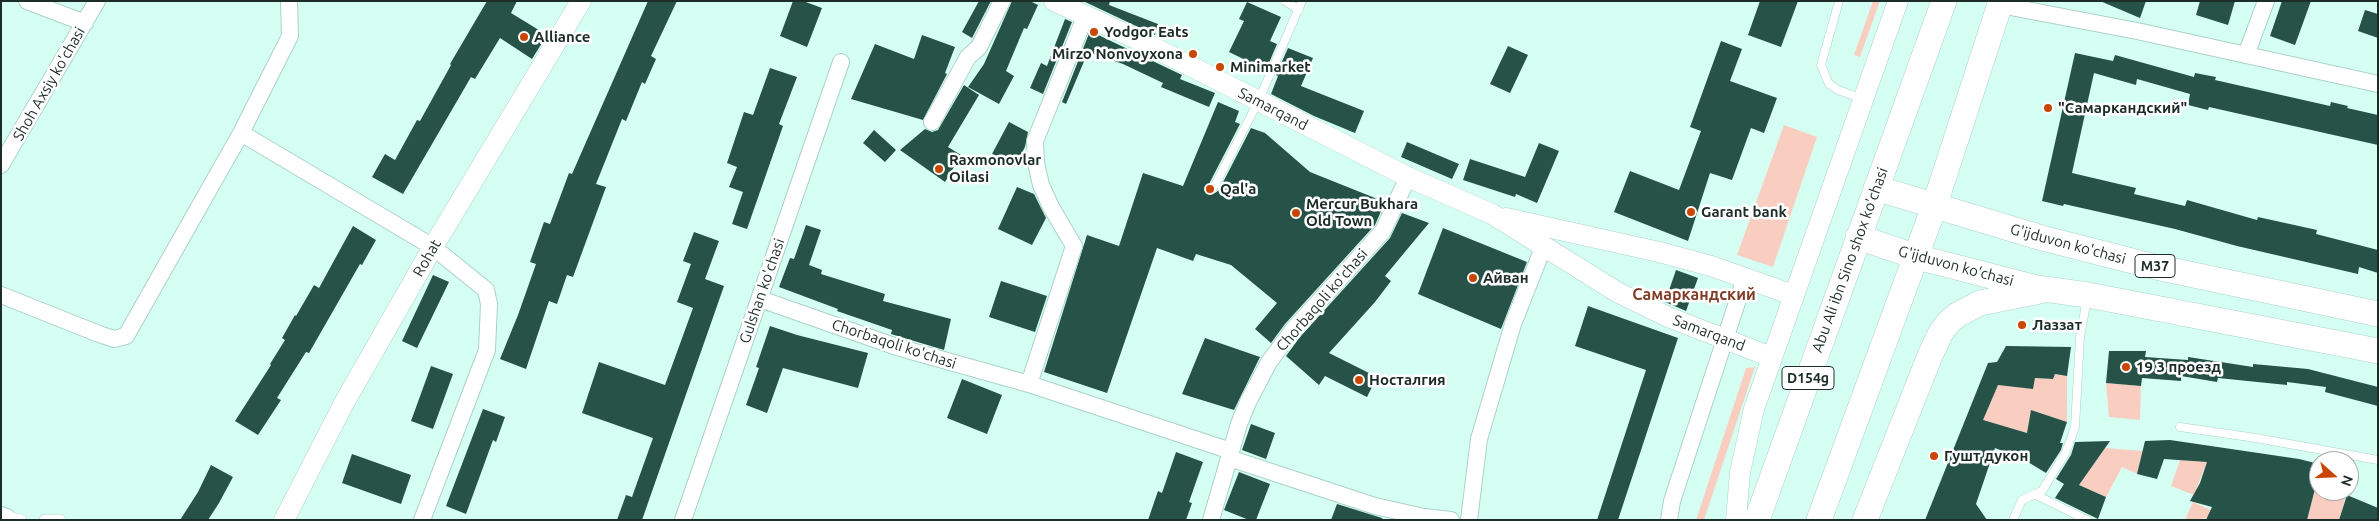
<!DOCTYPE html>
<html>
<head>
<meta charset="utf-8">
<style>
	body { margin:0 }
	#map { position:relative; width:2379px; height:521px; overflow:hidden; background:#d6fff3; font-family:Ubuntu,sans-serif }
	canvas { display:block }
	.frame { position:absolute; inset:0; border:2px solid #1c2c27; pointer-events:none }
	.north { position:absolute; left:2309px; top:451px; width:50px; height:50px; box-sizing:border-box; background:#fff; border:1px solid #a4aba9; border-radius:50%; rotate:110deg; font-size:14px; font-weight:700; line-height:20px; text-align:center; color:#1c2c27 }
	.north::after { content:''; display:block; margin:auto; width:18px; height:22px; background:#ca4500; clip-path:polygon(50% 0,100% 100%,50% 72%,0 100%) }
</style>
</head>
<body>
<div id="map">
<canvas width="2379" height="521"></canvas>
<div class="frame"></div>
<div class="north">N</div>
</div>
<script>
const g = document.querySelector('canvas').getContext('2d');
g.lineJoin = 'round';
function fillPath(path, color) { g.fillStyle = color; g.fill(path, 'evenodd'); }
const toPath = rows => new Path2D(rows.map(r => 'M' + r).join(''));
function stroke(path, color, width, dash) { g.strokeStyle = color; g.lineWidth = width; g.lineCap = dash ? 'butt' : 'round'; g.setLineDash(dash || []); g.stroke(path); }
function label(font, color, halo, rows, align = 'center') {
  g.font = font + ' Ubuntu,sans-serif'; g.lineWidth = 5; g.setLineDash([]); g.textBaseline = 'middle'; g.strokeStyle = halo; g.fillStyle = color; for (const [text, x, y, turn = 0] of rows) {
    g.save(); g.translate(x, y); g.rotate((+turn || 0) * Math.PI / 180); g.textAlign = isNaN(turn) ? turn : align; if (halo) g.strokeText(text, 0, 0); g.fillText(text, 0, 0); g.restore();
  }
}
const green = toPath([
	[1873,1,1880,1,1860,57,1854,55],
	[1784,125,1817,137,1773,267,1737,255],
	[1755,367,1704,520,1696,520,1746,368],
	[2055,374,2067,376,2067,422,2031,410,2027,433,2005,427,1981,424,1999,382,2033,387,2035,378,2053,379],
	[2106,383,2141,386,2140,420,2109,417],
	[2105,448,2143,451,2137,474,2122,467,2106,497,2079,485],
	[2180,460,2207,462,2194,495,2171,486],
	[2315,489,2345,499,2339,520,2307,520],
	[2193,502,2227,517,2185,520]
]);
const building = toPath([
	[487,1,517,1,511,13,547,35,532,59,500,38,475,79,471,77,403,194,372,177,385,154,395,160,417,120,420,121,451,65,450,64],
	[648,1,677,1,651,56,656,59,645,84,642,82,626,121,622,119,596,184,606,187,573,277,567,275,557,304,549,301,526,369,500,359,518,315,536,264,530,262,544,222,550,224,569,173,572,174],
	[793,1,803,1,822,8,807,47,780,36],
	[979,1,991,1,972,38,962,32],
	[1012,1,1030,1,1038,5,1027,29,1024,28,1006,71,1014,76,999,104,968,87,984,64],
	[1083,1,1110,1,1109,5,1158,24,1155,35],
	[1760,1,1798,1,1781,47,1748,35],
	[2100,1,2146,1,2140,18],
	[2200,1,2235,1,2228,25,2196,15],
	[2282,1,2311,1,2295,45,2270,36],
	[1247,2,1281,17,1270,41,1277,44,1266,70,1229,52,1244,21,1239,19],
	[2365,10,2378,14,2378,38,2358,31],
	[1065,19,1072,22,1043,94,1030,88,1041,63,1047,66],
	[1090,31,1182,75,1180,79,1215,93,1209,107,1161,87,1163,83,1123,64,1088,52,1066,104,1062,102],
	[922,35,955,47,945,73,947,74,923,120,851,99,875,44,914,59],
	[1721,41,1742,49,1730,81,1777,98,1764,133,1751,128,1732,180,1710,173,1688,241,1614,212,1630,171,1679,190,1701,131,1690,127],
	[1508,46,1528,55,1510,93,1490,84],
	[1288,48,1313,58,1301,86,1364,111,1355,133,1314,116,1271,94,1278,76,1276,75],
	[2075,53,2113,61,2115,55,2194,77,2195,73,2216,77,2215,80,2330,106,2331,102,2348,106,2347,108,2378,115,2378,145,2209,107,2208,110,2188,105,2190,94,2137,79,2136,85,2094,73,2072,173,2136,188,2134,194,2185,206,2187,200,2257,220,2258,217,2317,230,2316,234,2378,250,2378,273,2359,267,2358,274,2237,246,2175,229,2064,204,2063,206,2042,201],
	[770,68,797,77,779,124,783,126,747,229,732,224,743,192,729,187,737,167,727,163,744,112,753,115],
	[964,85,979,95,948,147,961,155,945,182,900,150,925,129,932,132,938,130],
	[1218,102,1239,111,1235,122,1240,124,1209,184,1211,192,1215,193,1219,190,1251,128,1265,133,1310,172,1385,202,1375,225,1285,324,1271,343,1255,329,1277,303,1231,265,1196,254,1193,261,1157,248,1107,393,1044,372,1087,235,1119,246,1143,173,1183,186],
	[1009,122,1028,132,1025,147,1015,166,992,154],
	[874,130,896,150,885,162,863,143],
	[1407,142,1459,164,1452,179,1401,157],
	[1539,143,1559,151,1537,203,1516,194,1515,197,1463,180,1470,159,1525,177],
	[1017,187,1034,194,1046,218,1032,245,998,229],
	[1402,213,1429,223,1385,276,1391,281,1375,302,1329,353,1377,377,1367,397,1325,376,1319,385,1286,356,1300,337,1390,238],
	[806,225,821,230,809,265,822,270,821,274,885,294,883,301,951,319,944,350,891,334,892,330,837,311,838,309,779,287,790,258,794,259],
	[353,226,376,240,362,265,360,264,309,353,306,352,277,398,281,400,258,435,235,421,271,365,270,364,285,340,282,338,295,315,296,316,314,285,319,288],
	[1443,228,1527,262,1501,329,1418,294],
	[694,232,719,241,705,279,724,286,642,520,617,520,626,495,632,497,653,438,582,413,599,362,665,385,693,308,677,302,691,264,683,261],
	[1676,270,1698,278,1686,311,1665,302],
	[433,275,449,282,417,348,402,341],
	[1001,281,1047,296,1035,332,989,317],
	[1588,306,1678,338,1618,520,1597,520,1646,370,1575,346],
	[770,326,797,335,868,353,858,388,783,368,767,413,746,405,759,368,756,367],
	[1205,338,1260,357,1234,410,1182,394],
	[2006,346,2071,347,2067,376,2055,374,2053,379,2035,378,2033,389,1998,385,1983,420,2027,433,2031,410,2067,422,2060,443,2063,443,2061,450,2046,473,2023,459,1995,448,1976,504,1987,520,1925,520,1988,363,1997,362],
	[2109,351,2146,351,2145,357,2188,360,2188,357,2253,367,2253,364,2308,369,2378,387,2378,406,2325,392,2326,387,2287,382,2287,385,2218,378,2217,382,2181,376,2181,381,2142,378,2141,386,2106,383],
	[431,366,453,374,433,429,411,421],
	[962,379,1002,395,987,434,947,418],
	[483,409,505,417,496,442,493,440,466,514,446,506],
	[1251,424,1275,433,1266,459,1242,450],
	[2170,440,2299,459,2319,464,2319,490,2315,489,2307,520,2206,520,2212,507,2190,501,2200,483,2207,462,2164,459,2157,479,2137,474,2145,441],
	[2110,441,2079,485,2106,497,2098,519,2055,498,2064,484,2056,479,2071,455,2075,442],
	[1176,452,1203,462,1189,502,1192,503,1186,520,1148,520,1158,491,1162,493],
	[352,454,411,475,401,504,342,483],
	[211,465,233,477,219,503,208,520,180,520,198,492],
	[1239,472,1270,484,1256,520,1249,520,1224,510],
	[2347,495,2378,508,2378,520,2339,520],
	[1337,504,1382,518,1383,520,1331,520]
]);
const service = toPath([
	[1285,1,1299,10],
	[1839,1,1821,65,1829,84,1838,90,1863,99],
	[1214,187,1258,102,1302,1],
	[2180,427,2256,438,2378,460],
	[2034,494,2087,520],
	[2013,520,2022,500,2042,491,2066,452,2075,427,2080,337,2087,299]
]);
const pedestrian = toPath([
	[7,517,21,520],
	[45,520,60,520]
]);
const minor = toPath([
	[27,1,85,23],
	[2000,5,2137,31,2378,84],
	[2246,55,2266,1],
	[932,122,968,57,979,47,1002,1],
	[241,133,290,36,289,1],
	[1,165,97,1],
	[1,295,99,334,114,339,126,336,241,133,433,247,486,290,489,304,487,350,422,520],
	[760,299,897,347,1029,384,1231,451],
	[1029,384,1074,246,1051,207,1041,185,1036,163,1035,141,1085,17],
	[1229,458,1375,506,1424,517,1451,520],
	[1,515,7,517],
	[683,520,841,62],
	[1211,520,1239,424,1248,402,1269,362,1292,331,1383,231,1408,177],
	[1469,520,1479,439,1513,324,1543,248],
	[1669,520,1672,501,1745,278]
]);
const tertiary = toPath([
	[1054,1,1147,44,1408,177,1492,214,1617,292,1668,317,1771,357],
	[1506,218,1659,252,1711,266,1793,295],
	[284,520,344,403,433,247,581,1],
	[1736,520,1740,472,1754,409,1898,1]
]);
const primary = toPath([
	[1876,188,2042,238,2156,267,2378,314],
	[1858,237,1917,257,2037,288,2088,295,2378,351],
	[1757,520,1944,1],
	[1819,520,1934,207,2001,1],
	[1865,520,1929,358,1940,334,1948,323,1957,315,1980,303,2040,291]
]);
const markers = [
	[1094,32,5,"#ca4500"],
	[524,37,5,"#ca4500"],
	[1193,54,5,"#ca4500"],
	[1220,67,5,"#ca4500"],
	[2048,108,5,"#ca4500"],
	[939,169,5,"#ca4500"],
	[1210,189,5,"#ca4500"],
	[1691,212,5,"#ca4500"],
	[1296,213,5,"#ca4500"],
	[1473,278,5,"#ca4500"],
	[2022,325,5,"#ca4500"],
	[2126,367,5,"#ca4500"],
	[1359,380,5,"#ca4500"],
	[1934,456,5,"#ca4500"]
];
const shields = [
	[2155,266,40],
	[1808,378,52]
];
const shieldNames = [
	["M37",2155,266],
	["D154g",1808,378]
];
const poiNames = [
	["Yodgor Eats",1104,32],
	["Alliance",534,37],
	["Mirzo Nonvoyxona",1183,54,"right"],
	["Minimarket",1230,67],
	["\"Самаркандский\"",2058,108],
	["Raxmonovlar",949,160],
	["Oilasi",949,177],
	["Qal'a",1220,189],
	["Mercur Bukhara",1306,204],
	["Old Town",1306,221],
	["Garant bank",1701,212],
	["Айван",1483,278],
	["Лаззат",2032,325],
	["19 3 проезд",2136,367],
	["Носталгия",1369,380],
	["Гушт дукон",1944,456]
];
const streetNames = [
	["Shoh Axsiy ko'chasi",49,84,-60],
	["Samarqand",1273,109,27],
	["G'ijduvon ko'chasi",2068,244,15],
	["Rohat",427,258,-60],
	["Abu Ali ibn Sino shox ko'chasi",1850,260,-70],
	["G'ijduvon ko‘chasi",1956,266,15],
	["Gulshan ko'chasi",762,291,-71],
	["Chorbaqoli ko'chasi",1322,300,-49],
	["Samarqand",1709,333,21],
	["Chorbaqoli ko'chasi",894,344,18]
];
const neighbourhoodNames = [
	["Самаркандский",1694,295]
];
fillPath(green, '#f9cec0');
fillPath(building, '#275247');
stroke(service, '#abd2c7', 9);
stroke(pedestrian, '#abd2c7', 12);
stroke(minor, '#abd2c7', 18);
stroke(tertiary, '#abd2c7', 21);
stroke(primary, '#abd2c7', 26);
stroke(service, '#fff', 8);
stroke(pedestrian, '#fff', 11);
stroke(minor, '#fff', 16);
stroke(tertiary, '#fff', 20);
stroke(primary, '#fff', 25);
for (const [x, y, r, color] of markers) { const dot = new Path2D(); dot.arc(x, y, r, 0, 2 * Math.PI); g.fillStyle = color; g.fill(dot); stroke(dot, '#fff', 2); }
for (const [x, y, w] of shields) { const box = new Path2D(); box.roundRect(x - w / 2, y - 11.5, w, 23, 4); g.fillStyle = '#fff'; g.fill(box); stroke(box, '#1c2c27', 1); }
label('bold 14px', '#1c2c27', null, shieldNames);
label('bold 15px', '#1c2c27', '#fff', poiNames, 'left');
label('15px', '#1c2c27', '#fff', streetNames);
label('bold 16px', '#823e27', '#fff', neighbourhoodNames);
</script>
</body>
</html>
